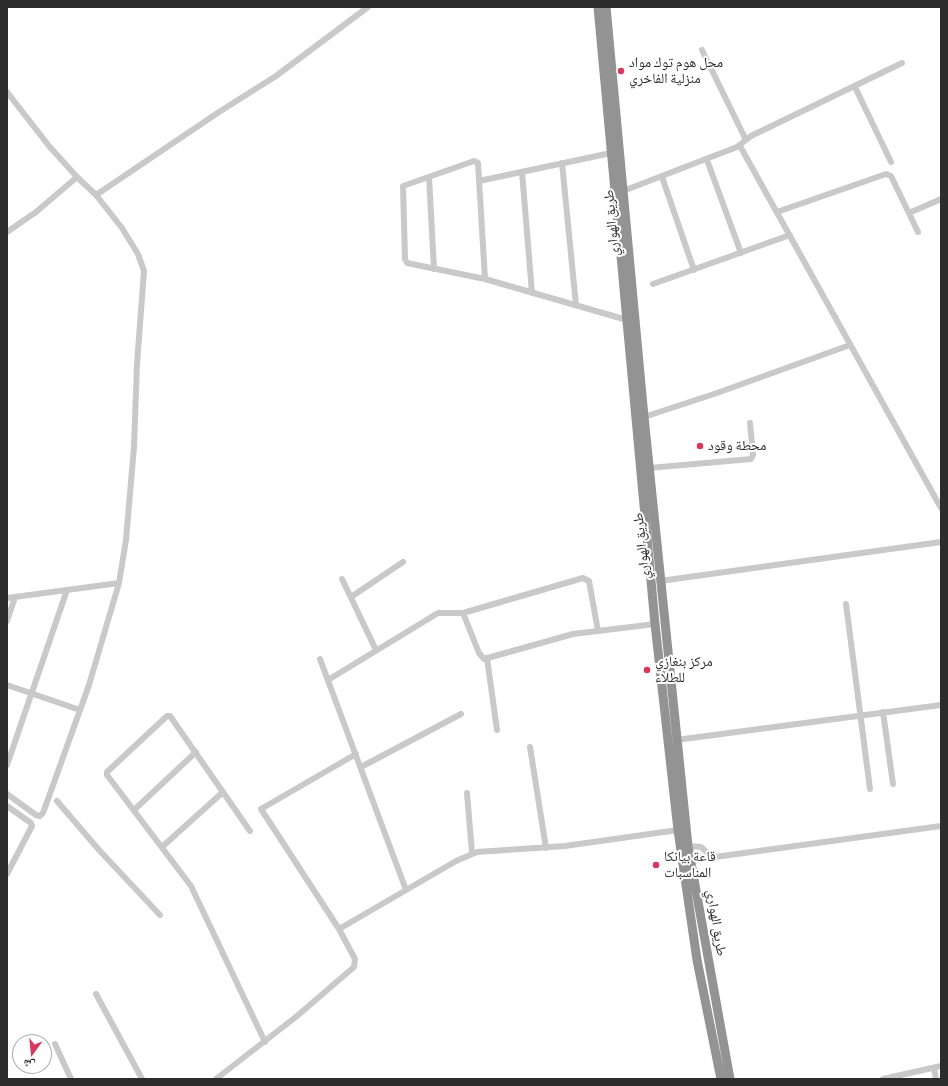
<!DOCTYPE html>
<html>
<head>
<meta charset="utf-8">
<style>
	body { margin:0 }
	#map { position:relative; width:948px; height:1086px; overflow:hidden; background:#fff; font-family:Manrope,"Noto Naskh Arabic",sans-serif }
	canvas { display:block }
	.frame { position:absolute; inset:0; border:8px solid #2c2c2c; pointer-events:none }
	.north { position:absolute; left:12px; top:1034px; width:40px; height:40px; box-sizing:border-box; background:#fff; border:1px solid #ababab; border-radius:50%; rotate:195deg; font-size:11px; font-weight:700; line-height:16px; text-align:center; color:#2c2c2c }
	.north::after { content:''; display:block; margin:auto; width:14px; height:18px; background:#d8385d; clip-path:polygon(50% 0,100% 100%,50% 72%,0 100%) }
</style>
</head>
<body>
<div id="map">
<canvas width="948" height="1086"></canvas>
<div class="frame"></div>
<div class="north">ش</div>
</div>
<script>
const g = document.querySelector('canvas').getContext('2d');
g.lineJoin = 'round';
const toPath = rows => new Path2D(rows.map(r => 'M' + r).join(''));
function stroke(path, color, width, dash) { g.strokeStyle = color; g.lineWidth = width; g.lineCap = dash ? 'butt' : 'round'; g.setLineDash(dash || []); g.stroke(path); }
function label(font, color, halo, rows, align = 'center') {
  g.font = font + ' Manrope,"Noto Naskh Arabic",sans-serif'; g.lineWidth = 4; g.setLineDash([]); g.textBaseline = 'middle'; g.strokeStyle = halo; g.fillStyle = color; for (const [text, x, y, turn = 0] of rows) {
    g.save(); g.translate(x, y); g.rotate((+turn || 0) * Math.PI / 180); g.textAlign = isNaN(turn) ? turn : align; if (halo) g.strokeText(text, 0, 0); g.fillText(text, 0, 0); g.restore();
  }
}
const minor = toPath([
	[702,50,746,140],
	[855,87,891,162],
	[7,92,49,146,77,177,96,195,122,228,138,254,144,271,137,364,134,447,126,540,119,583,89,685,43,813,40,816,36,815,7,794],
	[740,146,941,508],
	[707,160,741,253],
	[562,163,576,305],
	[522,172,532,293],
	[429,177,434,269],
	[662,177,694,270],
	[479,181,611,153],
	[623,191,737,147,751,136,902,63],
	[96,195,219,112,276,76,368,7],
	[777,212,886,174,891,176,918,232],
	[909,213,941,199],
	[7,232,36,212,77,177],
	[485,279,478,163,474,161,403,186,405,259,407,263,485,279,627,320],
	[653,284,790,235],
	[644,417,717,393,850,345],
	[649,468,751,459,753,455,750,423],
	[342,579,376,650],
	[660,581,941,542],
	[351,597,403,562],
	[7,598,119,583],
	[846,604,870,789],
	[463,613,583,578,589,581,598,631],
	[7,621,15,597],
	[487,658,497,730],
	[320,659,406,890],
	[328,680,438,613,463,613,479,653,484,659,573,634,655,624],
	[7,685,80,710],
	[883,712,893,784],
	[676,740,941,705],
	[530,747,546,848],
	[7,765,67,590],
	[361,767,461,714],
	[467,793,472,853],
	[57,801,99,850,160,915],
	[7,806,31,823,32,826,7,874],
	[134,810,196,752],
	[250,831,170,716,167,716,107,772,107,775,191,886,265,1042],
	[688,846,701,847,710,855,715,857,941,826],
	[162,847,223,792],
	[339,929,456,861,477,852,565,846,678,830],
	[96,994,142,1079],
	[55,1044,71,1079],
	[934,1068,936,1079],
	[216,1079,297,1016,354,967,355,959,339,929,261,809,356,754],
	[883,1079,941,1066]
]);
const highway = toPath([
	[598,7,655,624,678,830,697,960,721,1079],
	[606,7,644,417,688,846,730,1079]
]);
const markers = [
	[621,71,4,"#d8385d"],
	[700,446,4,"#d8385d"],
	[647,670,4,"#d8385d"],
	[656,865,4,"#d8385d"]
];
const poiNames = [
	["محل هوم توك مواد",629,63],
	["منزلية الفاخري",629,79],
	["محطة وقود",708,446],
	["مركز بنغازي",655,662],
	["للطلاء",655,678],
	["قاعة بيانكا",664,857],
	["المناسبات",664,873]
];
const streetNames = [
	["طريق الهواري",612,223,-95],
	["طريق الهواري",642,546,-96],
	["طريق الهواري",716,923,81]
];
stroke(minor, '#c9c9c9', 6);
stroke(highway, '#939393', 9);
for (const [x, y, r, color] of markers) { const dot = new Path2D(); dot.arc(x, y, r, 0, 2 * Math.PI); g.fillStyle = color; g.fill(dot); stroke(dot, '#fff', 1.5); }
label('14px', '#2c2c2c', '#fff', poiNames, 'left');
label('14px', '#2c2c2c', '#fff', streetNames);
</script>
</body>
</html>
